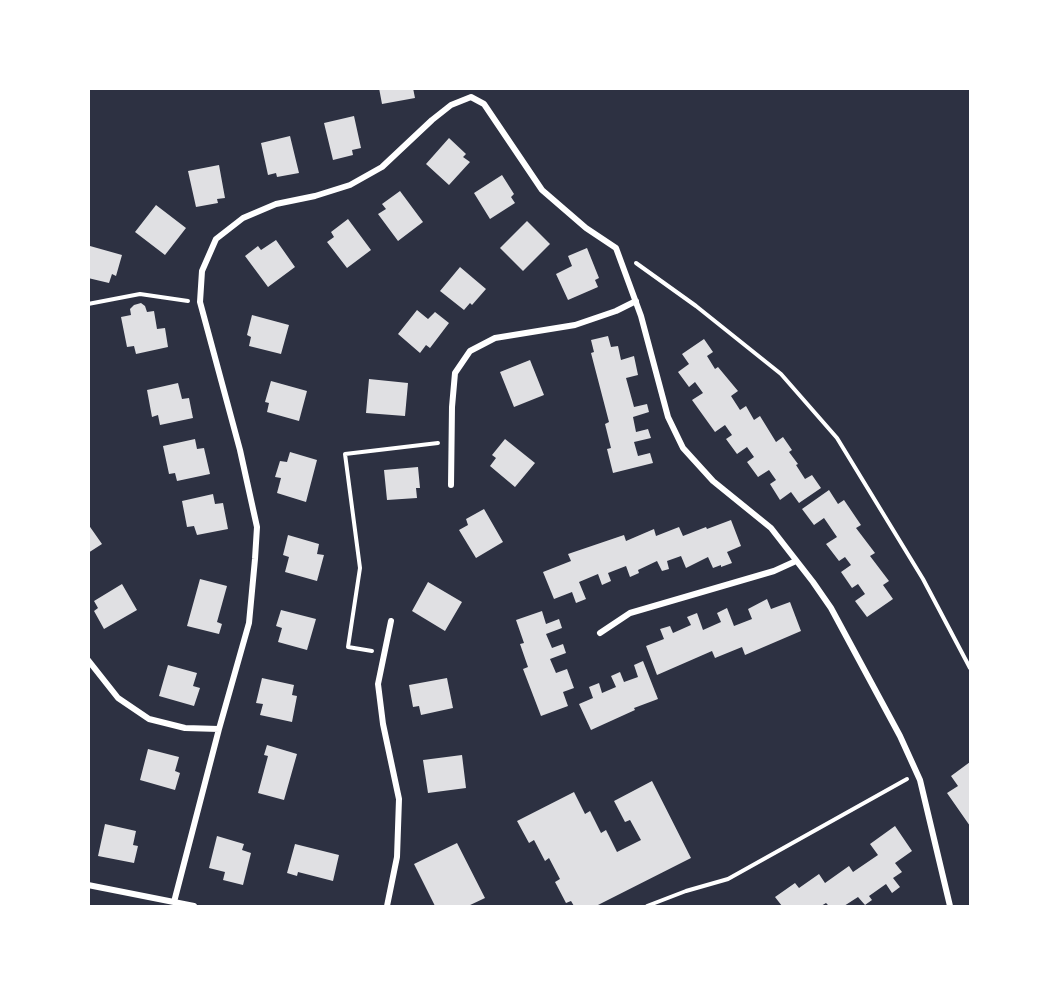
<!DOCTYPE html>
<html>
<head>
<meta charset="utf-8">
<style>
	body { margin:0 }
	#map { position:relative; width:1059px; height:995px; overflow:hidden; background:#2d3142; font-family:Lora,serif }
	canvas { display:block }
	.frame { position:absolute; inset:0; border:90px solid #fff; pointer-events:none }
</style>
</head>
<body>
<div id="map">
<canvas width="1059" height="995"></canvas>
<div class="frame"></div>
</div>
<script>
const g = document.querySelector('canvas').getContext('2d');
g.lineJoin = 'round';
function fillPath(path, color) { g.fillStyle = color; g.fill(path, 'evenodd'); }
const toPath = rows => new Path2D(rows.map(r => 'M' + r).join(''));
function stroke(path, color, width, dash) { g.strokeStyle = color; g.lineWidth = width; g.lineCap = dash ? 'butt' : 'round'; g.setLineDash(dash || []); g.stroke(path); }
const building = toPath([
	[379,88,413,88,415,98,382,104],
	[354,116,361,148,352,150,353,155,333,160,324,123],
	[290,136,299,173,277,177,276,173,268,175,261,143],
	[449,138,466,154,463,157,470,162,449,185,426,164],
	[219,165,225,198,217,199,218,203,196,207,188,171],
	[502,175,514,194,511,197,515,203,490,219,474,193],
	[400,191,423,222,398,241,378,214,386,209,382,204],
	[156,205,186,228,165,255,135,232],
	[348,219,371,250,347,268,327,242,334,237,331,232],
	[527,221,550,244,523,271,500,248],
	[276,240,295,267,268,287,245,256,258,246,261,250],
	[90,246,122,255,116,276,112,274,109,283,88,278],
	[587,248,599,278,595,280,598,287,568,300,556,274,572,266,568,256],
	[460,267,486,289,472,305,470,303,464,310,440,291],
	[141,303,145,306,147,312,154,311,157,329,165,328,168,347,136,354,134,346,127,347,121,317,131,315,130,309,134,305],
	[417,310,428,319,435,312,449,323,430,348,426,345,420,353,398,334],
	[252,315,289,325,281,354,249,346,251,337,247,335],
	[608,336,611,347,618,346,621,360,634,356,638,375,626,378,634,407,647,404,649,412,633,417,636,432,648,429,651,438,634,442,638,456,650,453,653,463,613,473,607,449,611,448,605,424,609,422,591,353,594,352,591,340],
	[704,339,713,352,707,356,715,369,718,367,738,391,731,396,740,410,746,406,754,420,760,416,776,442,783,437,792,450,789,452,798,464,796,465,805,479,812,475,821,488,799,503,791,492,780,500,770,484,776,480,769,470,758,477,747,462,754,457,747,447,737,454,726,439,732,435,725,425,715,432,692,400,703,393,695,382,689,387,678,372,689,364,682,354],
	[530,360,544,395,514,407,500,372],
	[369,379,408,383,405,416,366,413],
	[271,381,307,391,299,421,267,412,269,403,265,402],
	[178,383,182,399,189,398,193,418,160,425,158,415,152,417,147,390],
	[195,439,197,449,204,448,210,474,177,481,175,473,169,474,163,446],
	[505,439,535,463,515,487,490,466,496,458,492,455],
	[290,452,317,460,306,502,277,493,281,478,275,477,280,461,287,462],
	[418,467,420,488,416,488,417,498,387,500,384,470],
	[829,490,838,504,844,500,861,525,856,528,875,553,870,556,889,581,883,585,893,599,867,617,855,601,865,594,858,584,852,588,841,572,851,565,845,557,839,561,826,544,837,537,824,518,814,525,802,509],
	[213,494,215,504,223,503,228,529,197,535,194,526,187,527,182,501],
	[484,509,503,542,476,558,459,530,468,525,466,519],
	[731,520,741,546,727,552,732,563,721,567,721,565,713,568,708,557,686,568,681,556,667,561,669,569,662,571,657,561,638,570,639,573,630,577,626,566,608,573,611,581,602,585,598,574,579,582,586,599,576,603,572,592,554,599,543,572,571,561,568,554,624,535,626,541,654,529,656,536,679,527,683,536,706,527,707,529],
	[88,524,102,544,88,553],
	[288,535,319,544,317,554,324,555,317,581,285,572,289,557,283,555],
	[200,579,227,586,217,622,222,624,219,634,187,626],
	[428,582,462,602,445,631,412,611],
	[122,584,137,610,104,629,94,611,98,608,94,601],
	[767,599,771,609,790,602,801,631,745,655,742,647,715,658,712,651,657,675,646,646,664,639,660,629,670,626,673,633,691,625,687,617,697,613,703,630,721,622,717,613,727,608,734,626,752,619,748,609],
	[281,610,316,619,307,650,278,642,282,628,276,626],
	[542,611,546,624,559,619,562,628,546,634,552,648,563,644,566,653,550,659,556,673,567,669,574,688,563,692,568,706,541,716,523,669,528,667,520,644,524,643,516,620],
	[643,661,658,699,634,708,635,710,591,730,579,704,593,698,589,687,599,683,602,693,616,687,611,676,620,672,624,682,638,677,634,665],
	[168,665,197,673,193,686,200,688,194,706,159,696],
	[262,678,294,685,292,695,297,696,292,722,260,715,263,704,256,703],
	[447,678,453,708,421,715,419,706,413,707,409,685],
	[267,745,297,754,284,800,258,793,268,756,264,755],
	[148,749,179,757,175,771,180,773,175,790,140,780],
	[462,755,466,788,428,793,423,760],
	[970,762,970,826,947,793,958,786,951,776],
	[652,781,691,858,596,906,574,906,571,901,566,903,555,882,560,879,549,858,545,861,534,840,529,843,517,821,574,792,585,814,590,811,601,833,606,830,617,852,641,840,630,820,625,822,614,801],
	[105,824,136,831,133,845,138,846,134,863,98,856],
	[895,826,912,851,895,863,902,872,893,878,900,887,892,893,886,884,869,896,872,900,865,905,858,897,844,906,829,906,826,903,821,906,782,906,775,897,795,883,799,888,819,874,825,883,849,866,853,872,878,855,870,844],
	[217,836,244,844,242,850,251,853,243,885,223,880,225,872,209,868],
	[457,843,485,898,468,906,435,906,414,864],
	[295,844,339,855,333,881,298,872,297,876,287,873]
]);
const path = toPath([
	[636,263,696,306,781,374,837,438,923,579,970,668],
	[88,304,140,294,188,301],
	[372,651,348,647,360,568,345,454,438,443],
	[647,906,686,891,728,879,907,779]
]);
const minor = toPath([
	[451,485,452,407,455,373,470,351,495,338,575,325,616,311,636,301],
	[600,633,630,613,774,571,796,561],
	[88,660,118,698,149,719,185,728,219,729],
	[88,885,194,906],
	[174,902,219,729,249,623,255,559,257,527,240,450,200,302,202,271,216,239,243,218,276,204,315,196,350,185,382,167,432,120,451,105,471,97,484,104,542,190,586,228,616,248,641,316,668,417,683,448,713,481,771,528,813,582,831,608,900,736,920,780,950,906],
	[387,906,397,857,399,799,383,724,378,684,391,621]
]);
fillPath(building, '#e0e0e3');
stroke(path, '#fff', 4);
stroke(minor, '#fff', 6);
</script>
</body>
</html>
